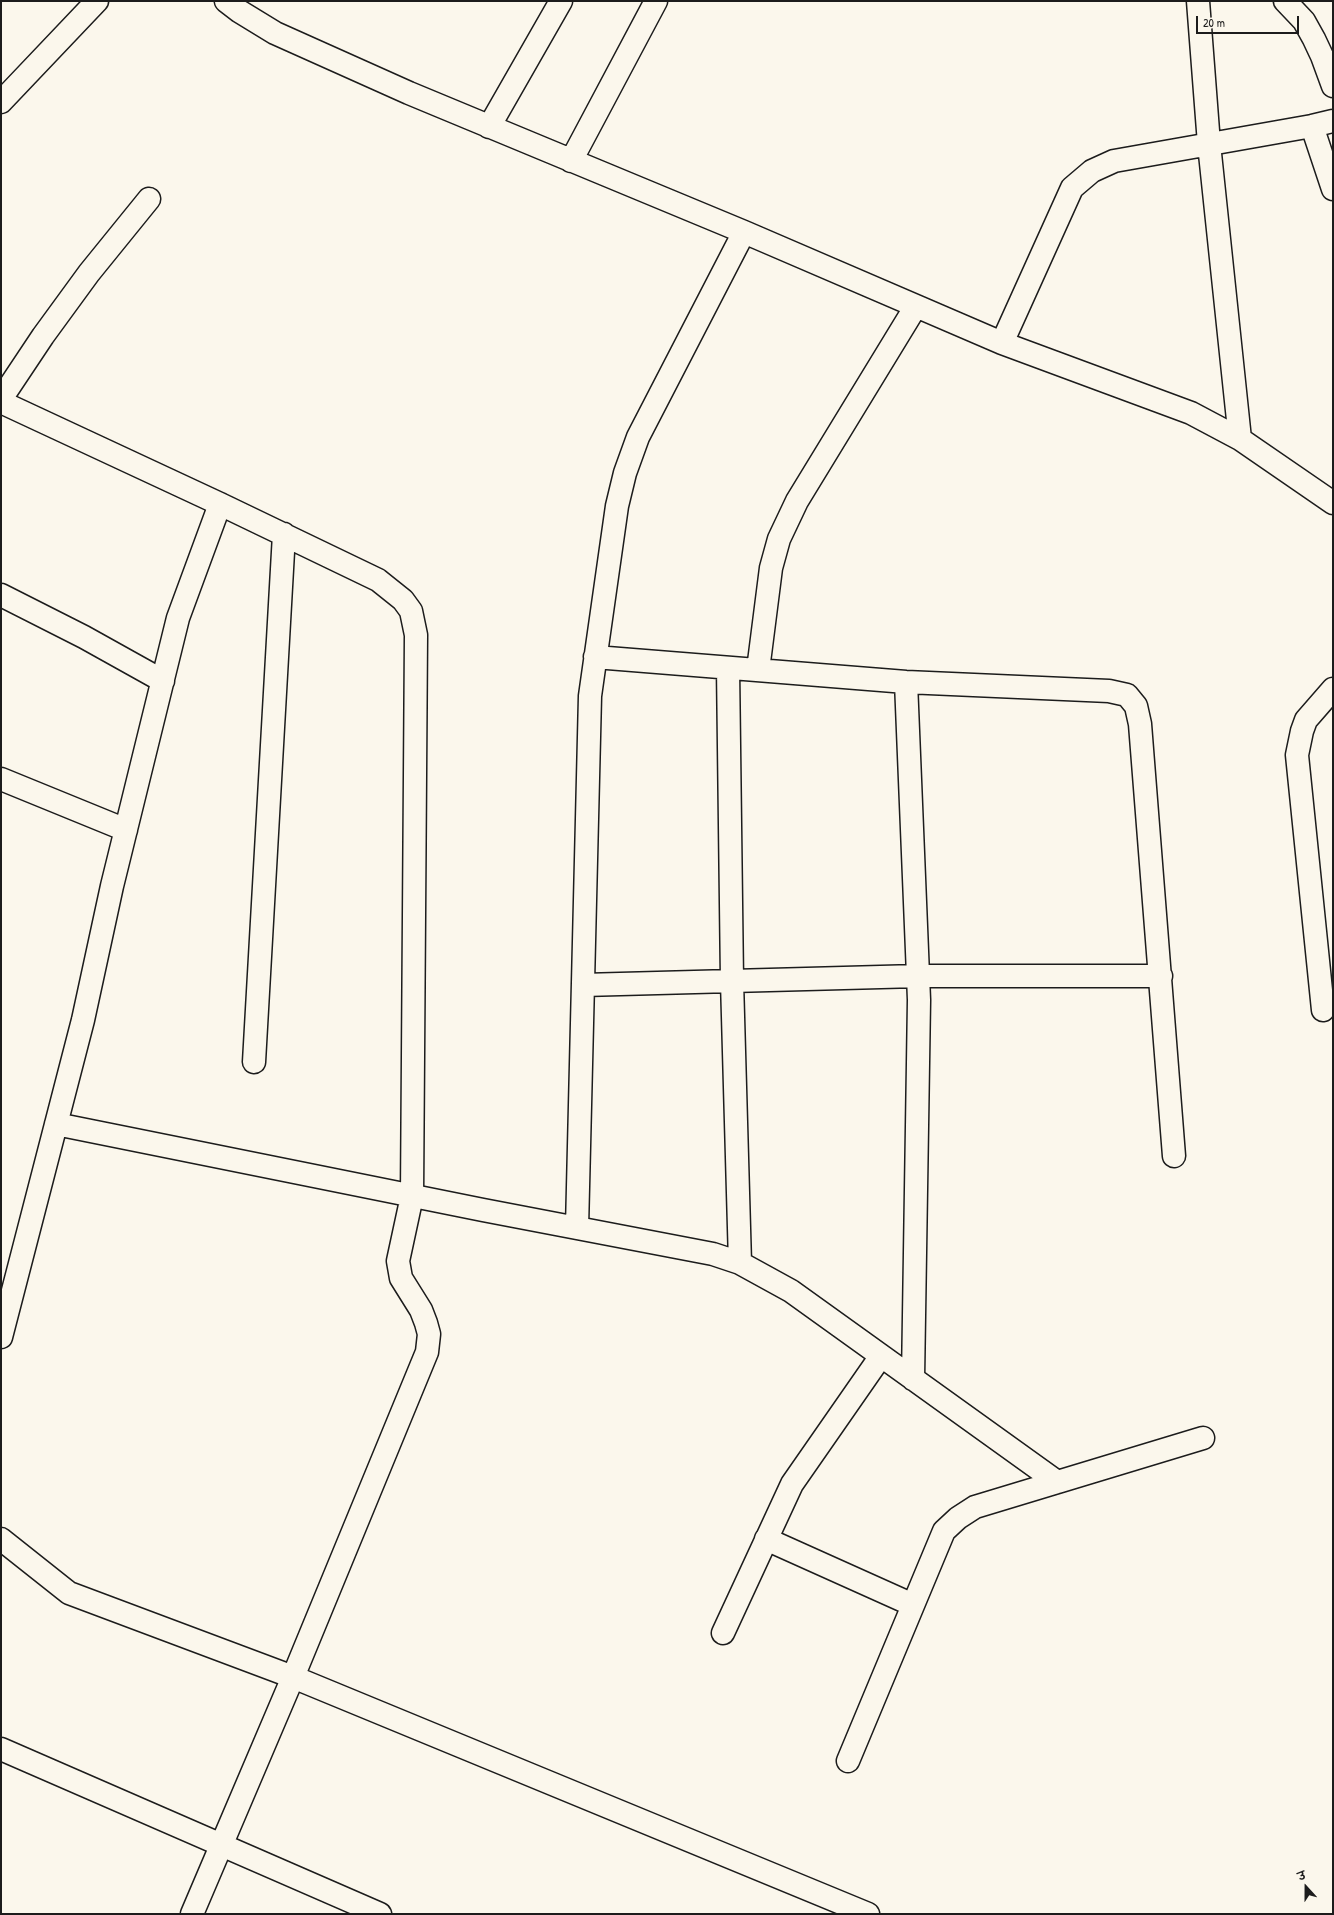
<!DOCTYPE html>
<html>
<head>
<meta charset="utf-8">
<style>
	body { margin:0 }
	#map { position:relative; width:1334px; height:1915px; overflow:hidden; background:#fbf7ec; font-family:"Patrick Hand","Playpen Sans Deva",sans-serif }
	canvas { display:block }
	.frame { position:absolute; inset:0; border:2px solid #1c1c1c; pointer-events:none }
	.north { position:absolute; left:1286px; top:1867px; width:40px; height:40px; -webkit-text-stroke:3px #fbf7ec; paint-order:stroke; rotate:339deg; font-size:11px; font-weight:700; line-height:16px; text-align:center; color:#1c1c1c }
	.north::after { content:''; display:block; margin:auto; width:14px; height:18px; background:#1c1c1c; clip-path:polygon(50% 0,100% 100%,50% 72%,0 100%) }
	.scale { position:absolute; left:1196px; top:16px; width:103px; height:18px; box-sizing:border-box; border:2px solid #1c1c1c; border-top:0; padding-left:5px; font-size:12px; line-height:14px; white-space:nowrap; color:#1c1c1c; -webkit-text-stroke:3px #fbf7ec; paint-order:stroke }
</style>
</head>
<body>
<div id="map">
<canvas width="1334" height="1915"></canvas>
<div class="frame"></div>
<div class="north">उ</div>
<div class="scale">20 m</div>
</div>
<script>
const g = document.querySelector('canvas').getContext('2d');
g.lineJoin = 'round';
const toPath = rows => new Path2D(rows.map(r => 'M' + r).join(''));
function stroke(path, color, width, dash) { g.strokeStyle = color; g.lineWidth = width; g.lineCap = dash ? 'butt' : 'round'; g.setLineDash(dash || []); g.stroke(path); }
const minor = toPath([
	[226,1,239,11,275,33,409,93,744,232,1002,343,1191,413,1240,439,1333,503],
	[1198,1,1209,144,1240,439],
	[1285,1,1304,21,1314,39,1322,56,1333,86],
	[1,102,97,1],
	[1312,126,1333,189],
	[489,127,561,1],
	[571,161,656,1],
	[1002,343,1072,188,1092,171,1114,161,1312,126,1333,121],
	[1,399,43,336,89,273,149,199],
	[1,402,220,504,378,580,403,600,411,611,416,635,412,1196,398,1261,401,1278,421,1310,426,1323,429,1334,427,1352,293,1677,192,1914],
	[1,595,84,637,163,681],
	[595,657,906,682,1109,691,1127,695,1136,706,1140,724,1174,1156],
	[728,668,732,981,740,1263],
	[758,670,771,568,779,539,797,501,916,306],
	[906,682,919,1000,913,1379],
	[1,779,126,830],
	[583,985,918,976,1161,976],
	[1323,1010,1297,755,1302,731,1306,720,1333,689],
	[254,1062,284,534],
	[56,1124,483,1210,713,1254,740,1263,791,1291,1057,1482],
	[577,1228,590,696,617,506,625,473,638,437,744,232],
	[1,1337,83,1020,112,886,178,618,220,504],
	[1,1539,69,1593,293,1677,868,1914],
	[766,1539,913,1605],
	[723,1633,792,1484,881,1356],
	[1,1749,380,1914],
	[848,1761,944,1531,958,1518,975,1507,1203,1438]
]);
stroke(minor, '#1c1c1c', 25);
stroke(minor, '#fbf7ec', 22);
</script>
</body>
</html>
